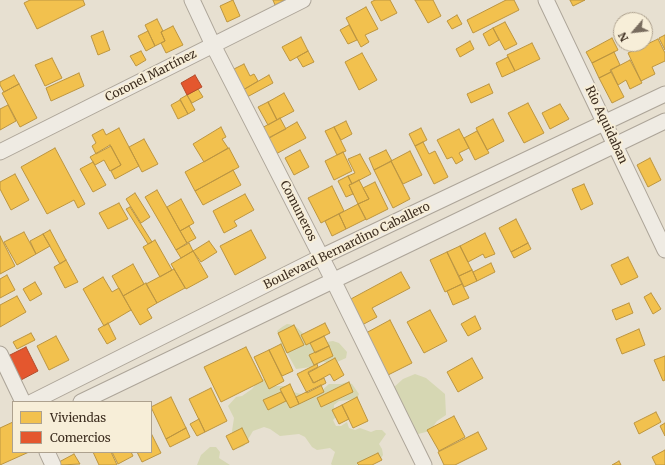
<!DOCTYPE html>
<html>
<head>
<meta charset="utf-8">
<style>
	body { margin:0 }
	#map { position:relative; width:665px; height:465px; overflow:hidden; background:#e7e0d1; font-family:Merriweather,serif }
	canvas { display:block }
	.legend { position:absolute; left:12px; top:401px; width:140px; height:52px; box-sizing:border-box; background:#f7eed8; border:1px solid #ada18e; margin:0; padding:5px 7px; list-style:none; font-size:12px; color:#3d2e20 }
	.legend li { display:flex; align-items:center; gap:8px; height:20px }
	.legend b { width:20px; border:1px solid #ada18e }
	.north { position:absolute; left:613px; top:12px; width:40px; height:40px; box-sizing:border-box; background:#f7eed8; border:1px solid #ada18e; border-radius:50%; rotate:242deg; font-size:11px; font-weight:700; line-height:16px; text-align:center; color:#3d2e20 }
	.north::after { content:''; display:block; margin:auto; width:14px; height:18px; background:#786c5e; clip-path:polygon(50% 0,100% 100%,50% 72%,0 100%) }
</style>
</head>
<body>
<div id="map">
<canvas width="665" height="465"></canvas>
<ul class="legend">
<li><b style="height:11px;background:#f2c14e"></b>Viviendas</li>
<li><b style="height:11px;background:#e4572e"></b>Comercios</li>
</ul>
<div class="north">N</div>
</div>
<script>
const g = document.querySelector('canvas').getContext('2d');
g.lineJoin = 'round';
function fillPath(path, color) { g.fillStyle = color; g.fill(path, 'evenodd'); }
const toPath = rows => new Path2D(rows.map(r => 'M' + r).join(''));
function stroke(path, color, width, dash) { g.strokeStyle = color; g.lineWidth = width; g.lineCap = dash ? 'butt' : 'round'; g.setLineDash(dash || []); g.stroke(path); }
function label(font, color, halo, rows, align = 'center') {
  g.font = font + ' Merriweather,serif'; g.lineWidth = 4; g.setLineDash([]); g.textBaseline = 'middle'; g.strokeStyle = halo; g.fillStyle = color; for (const [text, x, y, turn = 0] of rows) {
    g.save(); g.translate(x, y); g.rotate((+turn || 0) * Math.PI / 180); g.textAlign = isNaN(turn) ? turn : align; if (halo) g.strokeText(text, 0, 0); g.fillText(text, 0, 0); g.restore();
  }
}
const green = toPath([
	[287,324,294,325,308,338,326,342,333,341,339,343,347,352,346,358,335,363,323,362,311,367,296,369,287,353,283,350,277,331,282,327],
	[415,374,426,378,445,394,446,415,437,421,430,431,418,434,405,413,393,388,403,379],
	[260,379,266,379,271,384,276,386,288,386,291,391,297,393,309,396,320,392,329,384,341,384,347,382,352,384,359,394,357,399,339,401,334,405,334,411,337,416,333,420,336,426,341,426,347,422,349,428,355,430,360,428,371,432,376,430,382,430,386,434,379,444,382,449,383,455,380,460,363,465,332,465,331,464,335,452,330,448,317,450,312,447,305,437,299,434,280,436,270,429,264,427,253,431,244,446,239,448,232,431,234,418,228,406,236,397,242,396,252,389],
	[210,447,216,447,220,452,219,458,230,465,197,465,201,455]
]);
const homes = toPath([
	[30,0,83,0,85,5,37,29,24,3,30,0],
	[233,0,240,16,227,22,220,6,233,0],
	[273,0,285,0,275,5,273,0],
	[375,0,390,0,397,13,381,21,371,2,375,0],
	[415,0,433,0,441,16,428,23,415,0],
	[506,0,514,0,519,10,473,33,467,20,506,0],
	[570,0,585,0,573,6,570,0],
	[366,7,378,29,365,35,369,42,361,47,346,18,366,7],
	[457,15,462,24,452,29,447,21,457,15],
	[157,19,163,31,161,32,165,41,155,46,145,25,157,19],
	[505,22,517,44,505,50,493,28,505,22],
	[349,25,357,40,348,44,340,30,349,25],
	[173,26,183,45,166,53,161,43,165,41,161,32,173,26],
	[493,28,499,40,489,46,483,34,493,28],
	[103,31,110,50,98,55,91,36,103,31],
	[148,31,155,46,146,51,138,36,148,31],
	[665,35,665,50,659,38,665,35],
	[301,37,308,51,290,61,282,47,301,37],
	[612,38,618,50,592,63,586,52,612,38],
	[658,39,665,53,665,61,652,67,655,74,641,81,628,53,658,39],
	[470,41,474,49,460,57,456,49,470,41],
	[532,43,540,59,515,71,507,55,532,43],
	[141,51,146,60,136,66,130,56,141,51],
	[308,51,314,62,303,67,297,57,308,51],
	[614,52,620,65,610,70,611,72,599,78,592,63,614,52],
	[362,53,377,80,359,90,345,62,362,53],
	[508,57,515,71,502,77,496,63,508,57],
	[52,58,62,78,45,86,35,65,52,58],
	[630,60,642,83,630,89,626,80,618,85,611,70,630,60],
	[244,64,250,76,254,74,258,81,243,90,232,70,244,64],
	[611,72,624,97,612,103,599,78,611,72],
	[79,73,84,86,51,101,46,88,79,73],
	[14,75,19,84,4,92,0,85,0,82,14,75],
	[269,75,273,83,247,97,243,90,269,75],
	[19,84,37,118,20,127,2,93,19,84],
	[489,84,493,93,471,103,467,94,489,84],
	[198,89,203,97,192,103,187,95,198,89],
	[284,93,294,111,277,120,268,102,284,93],
	[187,95,195,110,188,114,180,99,187,95],
	[180,100,188,114,178,119,171,105,180,100],
	[268,102,277,120,268,125,258,107,268,102],
	[528,103,544,133,524,143,508,113,528,103],
	[560,104,569,119,550,129,542,113,560,104],
	[8,105,16,121,0,130,0,109,8,105],
	[280,118,286,129,266,139,260,129,280,118],
	[493,119,504,141,487,150,476,128,493,119],
	[346,121,352,134,341,140,334,127,346,121],
	[297,122,306,138,274,155,266,140,297,122],
	[221,127,226,137,222,139,228,148,204,162,193,144,221,127],
	[334,127,346,151,337,155,325,131,334,127],
	[119,128,139,166,115,179,111,171,121,165,111,146,96,154,92,146,96,143,92,135,103,129,106,135,119,128],
	[421,128,427,140,415,146,409,134,421,128],
	[459,129,469,148,459,153,463,160,456,164,452,157,447,159,437,140,459,129],
	[477,131,489,153,475,160,464,138,477,131],
	[144,139,158,164,142,172,129,147,144,139],
	[423,142,429,154,435,151,448,177,434,184,415,146,423,142],
	[110,145,121,165,110,171,104,160,95,165,90,157,110,145],
	[55,148,85,204,78,208,74,200,47,214,21,167,55,148],
	[229,148,239,167,195,191,185,172,229,148],
	[300,150,309,167,294,175,285,158,300,150],
	[386,150,392,161,374,170,369,158,386,150],
	[410,151,422,175,403,184,391,161,410,151],
	[343,152,352,171,334,180,325,161,343,152],
	[360,154,371,174,352,184,348,176,355,173,348,159,360,154],
	[650,158,661,180,648,187,637,165,650,158],
	[391,161,410,199,393,208,374,170,391,161],
	[93,162,106,185,93,192,80,169,93,162],
	[233,170,241,185,203,205,195,191,233,170],
	[15,174,29,200,11,210,0,189,0,182,15,174],
	[348,176,352,184,349,185,353,194,346,197,338,181,348,176],
	[359,180,369,199,358,204,349,185,359,180],
	[375,182,388,209,366,220,358,204,369,199,363,188,375,182],
	[584,184,593,204,581,210,572,189,584,184],
	[332,186,344,211,321,223,308,198,332,186],
	[157,190,187,243,176,250,145,197,157,190],
	[135,193,150,217,141,223,126,199,135,193],
	[245,194,254,210,234,221,237,226,224,233,213,211,245,194],
	[181,199,194,223,180,231,167,207,181,199],
	[119,203,128,219,108,229,99,213,119,203],
	[358,204,366,219,346,229,339,214,358,204],
	[130,207,152,242,148,244,126,209,130,207],
	[339,214,346,229,332,236,325,221,339,214],
	[516,219,528,243,511,252,499,228,516,219],
	[189,226,196,238,187,243,180,231,189,226],
	[50,230,66,260,60,264,43,234,50,230],
	[251,230,266,258,235,275,220,246,251,230],
	[24,232,36,254,17,265,4,242,24,232],
	[485,233,495,254,485,258,483,254,468,262,460,246,485,233],
	[43,234,50,246,36,254,30,241,43,234],
	[0,236,15,266,0,274,0,236],
	[155,240,172,270,160,277,143,247,155,240],
	[209,241,217,252,201,262,193,251,209,241],
	[189,243,193,251,181,258,176,250,189,243],
	[528,243,531,249,514,258,511,252,528,243],
	[460,246,472,270,459,276,447,252,460,246],
	[193,251,208,277,186,289,171,264,193,251],
	[447,252,462,284,445,292,430,260,447,252],
	[628,257,638,277,621,285,611,265,628,257],
	[66,260,78,282,65,288,54,267,66,260],
	[491,263,495,272,477,281,473,272,491,263],
	[133,264,144,284,123,296,112,276,133,264],
	[174,269,185,288,157,303,146,284,174,269],
	[472,270,477,281,464,287,459,276,472,270],
	[401,272,410,288,372,308,377,317,362,325,349,300,401,272],
	[7,275,15,290,0,298,0,279,7,275],
	[103,277,112,292,119,288,131,310,104,326,83,289,103,277],
	[35,282,42,294,30,301,23,289,35,282],
	[146,283,157,303,147,309,152,318,140,325,123,296,146,283],
	[462,284,469,298,453,305,447,291,462,284],
	[651,293,661,309,653,314,644,297,651,293],
	[17,296,26,312,0,327,0,305,17,296],
	[629,303,633,313,616,320,612,310,629,303],
	[430,310,447,341,424,353,407,322,430,310],
	[475,316,481,329,468,336,461,324,475,316],
	[390,320,412,363,388,375,366,333,390,320],
	[108,323,116,339,107,344,98,329,108,323],
	[325,323,330,333,306,345,301,335,325,323],
	[294,325,304,345,287,353,278,333,294,325],
	[639,329,645,345,622,354,616,339,639,329],
	[31,333,35,340,17,349,13,342,31,333],
	[56,336,69,360,49,370,37,346,56,336],
	[324,336,329,346,315,353,310,343,324,336],
	[281,344,293,371,282,376,269,350,281,344],
	[329,346,333,356,314,365,309,355,329,346],
	[246,347,263,381,221,402,204,367,246,347],
	[269,350,284,381,269,389,254,357,269,350],
	[665,356,665,380,663,381,654,360,665,356],
	[335,358,344,375,334,381,330,374,314,383,308,373,335,358],
	[472,358,483,378,458,392,447,372,472,358],
	[317,364,318,367,308,372,313,383,324,378,326,383,307,393,297,374,317,364],
	[349,382,353,392,321,407,317,398,349,382],
	[290,384,299,404,290,408,280,389,290,384],
	[321,385,324,392,299,404,296,397,321,385],
	[211,388,227,421,205,432,189,399,211,388],
	[281,392,286,401,268,410,263,400,281,392],
	[171,397,186,428,166,439,151,407,171,397],
	[357,397,368,421,353,428,342,405,357,397],
	[342,405,349,419,339,424,332,410,342,405],
	[656,412,661,422,639,434,634,423,656,412],
	[454,416,465,437,439,451,427,430,454,416],
	[199,419,205,432,197,436,190,424,199,419],
	[13,422,13,452,29,452,0,465,0,428,13,422],
	[665,423,665,436,660,426,665,423],
	[186,428,190,437,170,447,166,439,186,428],
	[242,428,249,442,233,450,226,436,242,428],
	[478,432,487,449,455,465,444,465,438,452,478,432],
	[151,433,161,453,142,462,137,452,151,452,151,433],
	[665,450,665,465,656,465,652,457,665,450],
	[93,452,111,452,117,465,99,465,93,452],
	[112,452,131,452,133,456,118,464,112,452],
	[378,453,382,460,372,465,359,465,357,463,378,453],
	[74,454,80,464,61,465,59,462,74,454],
	[619,461,621,465,612,465,619,461]
]);
const shops = toPath([
	[195,75,202,87,187,95,181,83,195,75],
	[26,347,38,371,21,380,8,356,26,347]
]);
const minor = toPath([
	[192,0,213,45,333,280,424,465],
	[546,0,665,250],
	[0,152,303,0],
	[0,354,23,402],
	[32,402,321,257,665,94],
	[81,402,665,121],
	[47,452,53,465]
]);
const streetNames = [
	["Coronel Martínez",151,76,-27],
	["Rio Aquidaban",606,125,65],
	["Comuneros",298,211,63],
	["Boulevard Bernardino Caballero",347,246,-26]
];
fillPath(green, '#d6d7b3');
fillPath(homes, '#f2c14e');
stroke(homes, '#bc9540', 1);
fillPath(shops, '#e4572e');
stroke(shops, '#b24b2a', 1);
stroke(minor, '#ada599', 17);
stroke(minor, '#efebe3', 15);
label('12px', '#3d2e20', '#f7eed8', streetNames);
</script>
</body>
</html>
